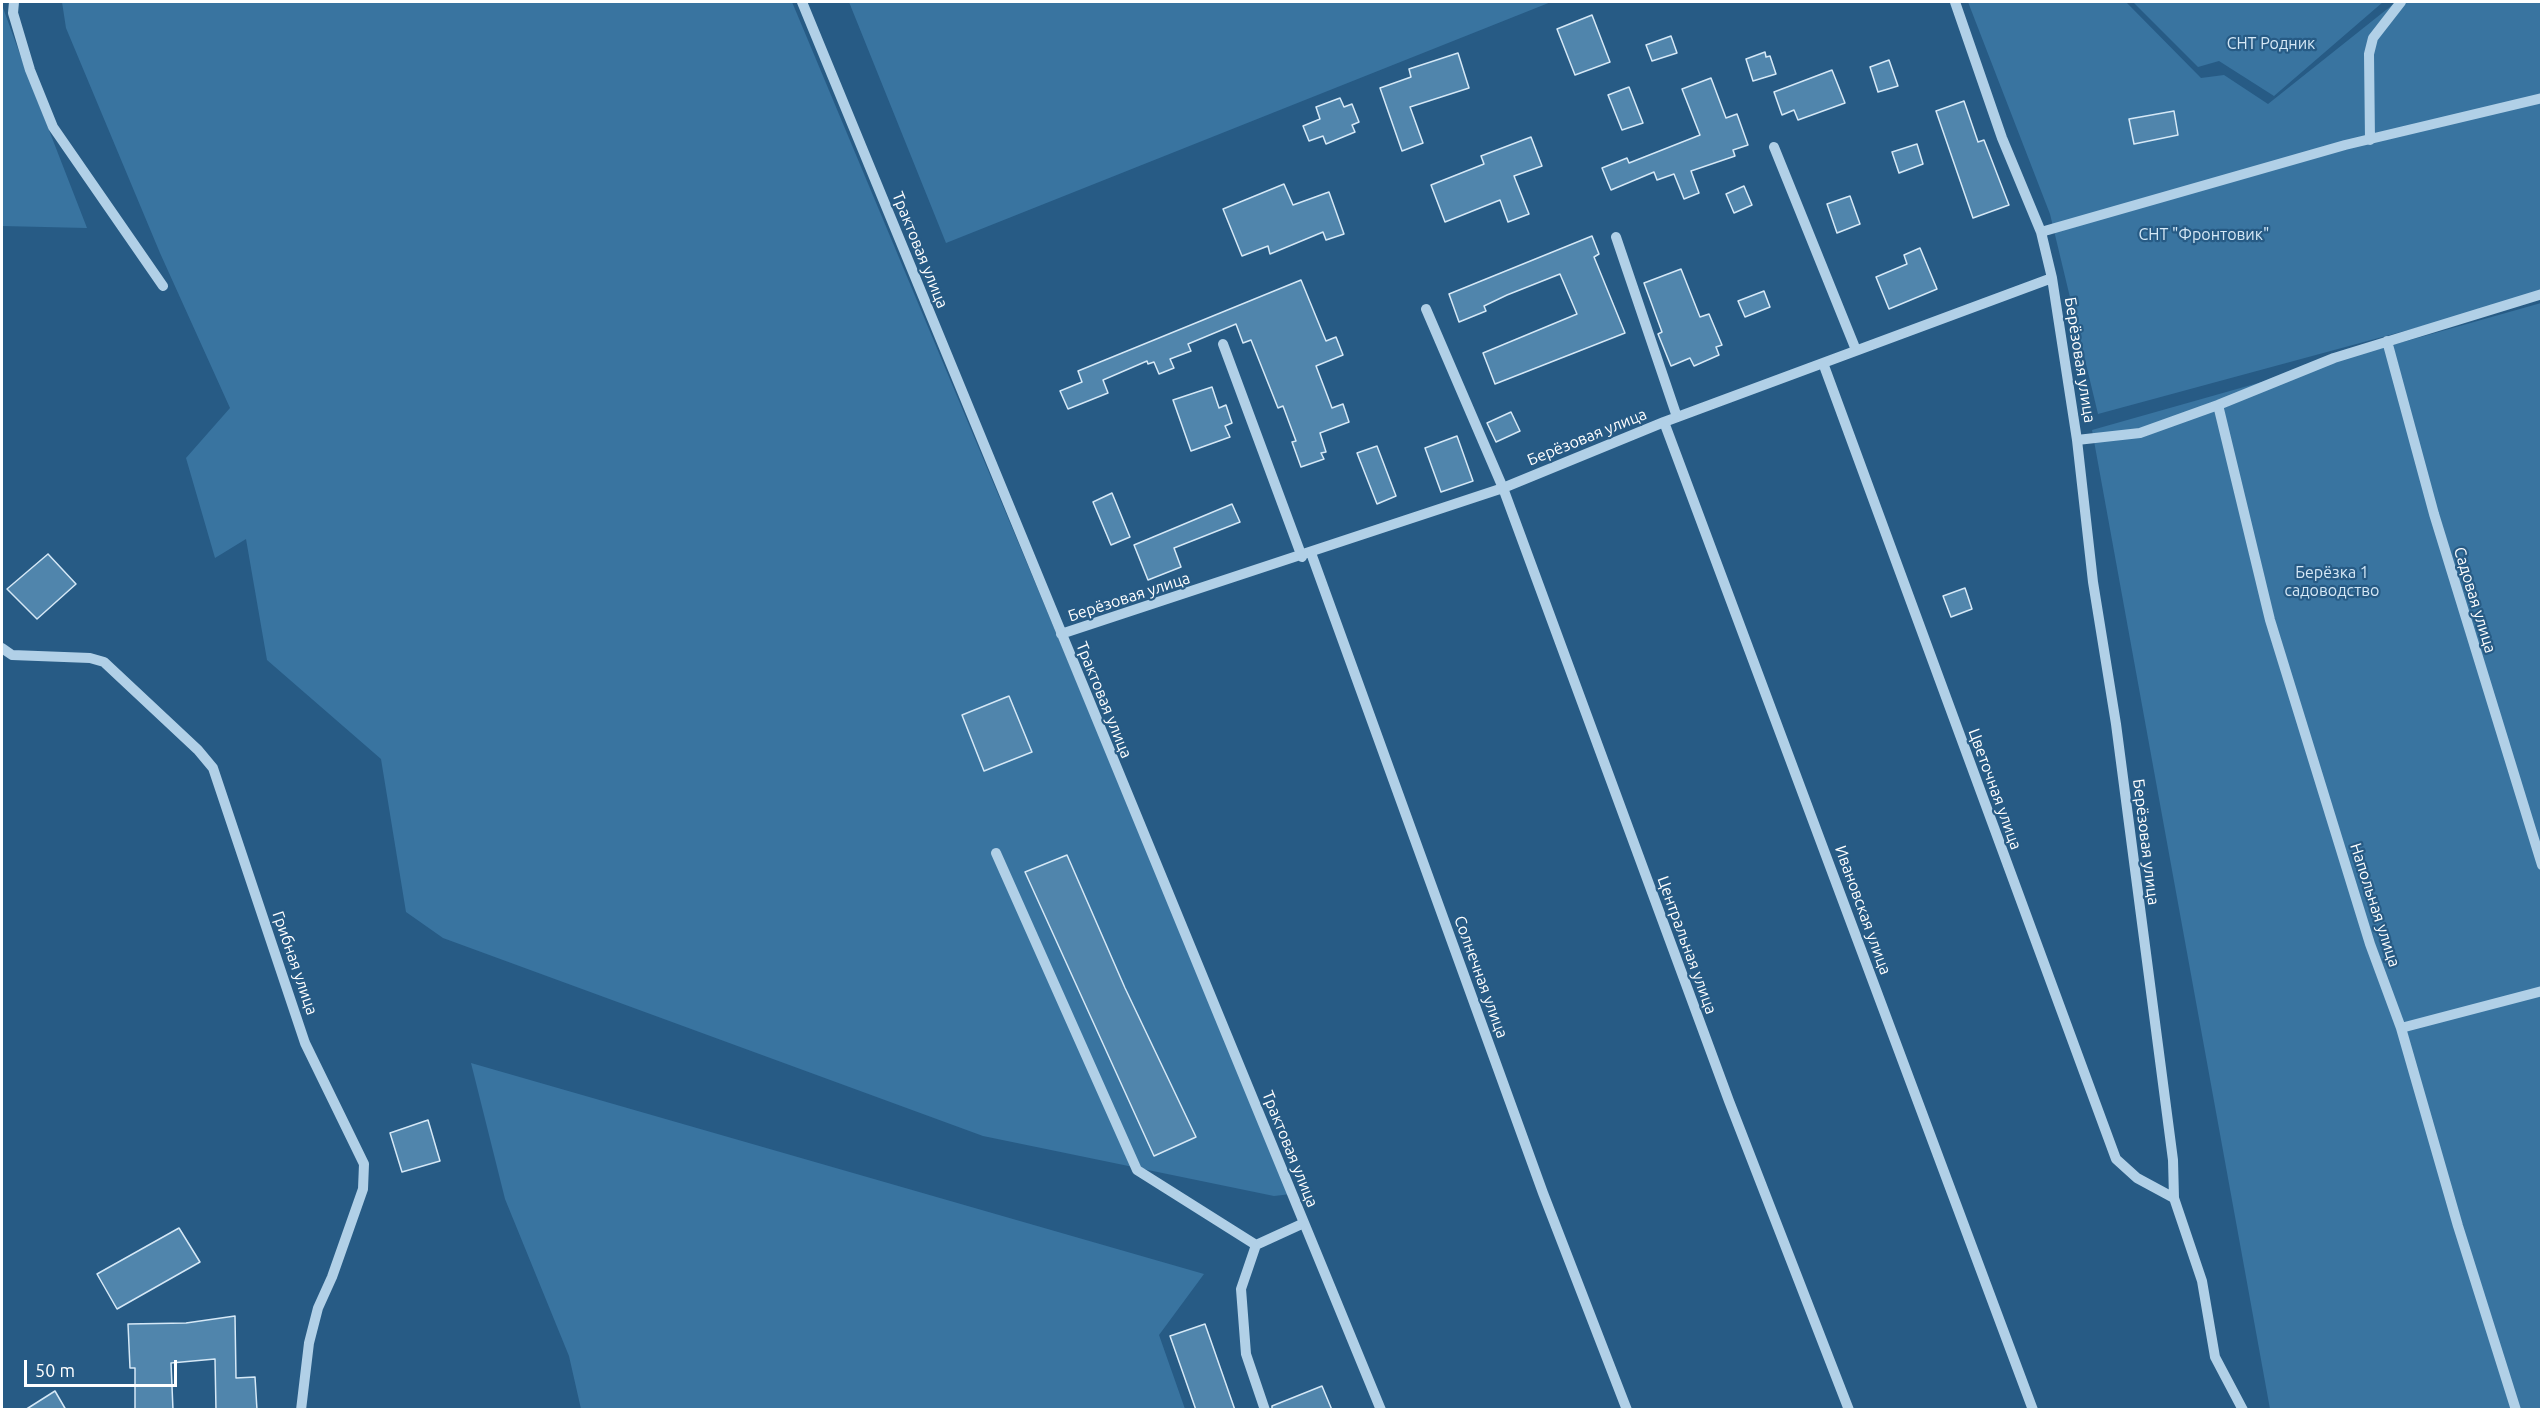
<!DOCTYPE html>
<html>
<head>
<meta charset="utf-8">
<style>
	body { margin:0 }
	#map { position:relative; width:2543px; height:1411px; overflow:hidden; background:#275b85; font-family:Ubuntu,sans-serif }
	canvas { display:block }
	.frame { position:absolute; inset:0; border:3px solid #fff; pointer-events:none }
	.scale { position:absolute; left:24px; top:1360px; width:153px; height:27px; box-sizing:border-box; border:3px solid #fff; border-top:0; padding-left:8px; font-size:18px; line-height:21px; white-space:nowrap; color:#fff; -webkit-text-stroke:4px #275b85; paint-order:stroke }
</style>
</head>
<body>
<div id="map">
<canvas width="2543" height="1411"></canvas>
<div class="frame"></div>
<div class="scale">50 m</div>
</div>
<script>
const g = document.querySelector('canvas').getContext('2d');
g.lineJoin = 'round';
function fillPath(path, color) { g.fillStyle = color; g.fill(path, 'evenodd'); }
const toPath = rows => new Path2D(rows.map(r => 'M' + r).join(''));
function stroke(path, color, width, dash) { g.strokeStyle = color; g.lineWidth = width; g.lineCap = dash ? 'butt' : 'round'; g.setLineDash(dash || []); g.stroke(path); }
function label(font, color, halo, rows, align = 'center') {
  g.font = font + ' Ubuntu,sans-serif'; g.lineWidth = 4.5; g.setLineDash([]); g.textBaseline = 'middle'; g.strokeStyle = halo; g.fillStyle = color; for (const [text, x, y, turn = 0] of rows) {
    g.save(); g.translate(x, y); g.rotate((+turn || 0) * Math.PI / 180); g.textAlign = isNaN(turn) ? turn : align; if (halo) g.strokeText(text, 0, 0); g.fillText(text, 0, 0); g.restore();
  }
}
const green = toPath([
	[62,2,792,2,1291,1194,1274,1196,983,1136,443,938,406,912,381,759,267,660,246,539,215,558,186,458,230,408,160,253,66,28],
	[849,2,1551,2,946,243],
	[1968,2,2126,2,2201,78,2224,75,2268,104,2396,2,2541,2,2541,294,2098,414,2050,214],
	[2133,2,2383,2,2274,96,2219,61,2198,67],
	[2,5,26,71,87,228,2,226],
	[2541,303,2541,1409,2270,1409,2092,430],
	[471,1063,1204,1274,1159,1335,1185,1409,581,1409,569,1356,505,1199]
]);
const building = toPath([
	[1592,15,1610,62,1575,75,1557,29,1592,15],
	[1671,36,1677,53,1652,61,1646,45,1671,36],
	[1765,52,1766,57,1770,56,1776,74,1753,81,1746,59,1765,52],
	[1458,53,1469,88,1410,107,1423,143,1402,151,1380,88,1411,77,1409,69,1458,53],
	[1889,60,1898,86,1878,92,1870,67,1889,60],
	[1832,70,1845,103,1798,120,1794,110,1782,115,1774,92,1832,70],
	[1711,78,1726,118,1737,114,1748,145,1733,150,1735,156,1691,171,1699,193,1684,199,1674,174,1657,180,1654,172,1611,190,1602,168,1627,158,1629,163,1700,135,1682,89,1711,78],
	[1629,87,1643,123,1622,130,1608,95,1629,87],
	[1340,98,1344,107,1352,104,1359,122,1352,125,1355,132,1326,144,1323,136,1309,141,1303,126,1320,119,1316,107,1340,98],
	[1964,101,1978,142,1984,140,2009,205,1973,218,1936,111,1964,101],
	[2174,111,2178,135,2134,144,2129,119,2174,111],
	[1531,137,1542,166,1514,176,1529,214,1508,222,1500,200,1445,222,1431,185,1484,164,1481,156,1531,137],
	[1917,144,1923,164,1899,173,1892,152,1917,144],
	[1284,184,1293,205,1329,192,1344,234,1326,240,1323,232,1270,254,1268,246,1242,256,1223,209,1284,184],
	[1744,186,1752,205,1734,213,1726,194,1744,186],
	[1850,196,1860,224,1837,233,1827,204,1850,196],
	[1592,236,1599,254,1594,257,1625,333,1495,384,1483,353,1577,314,1560,274,1507,295,1484,306,1486,311,1459,322,1449,294,1592,236],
	[1920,248,1937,289,1889,309,1876,277,1907,264,1904,255,1920,248],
	[1681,269,1700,317,1709,314,1722,345,1716,347,1719,355,1694,366,1690,358,1671,366,1658,334,1662,332,1644,283,1681,269],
	[1301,280,1326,341,1336,337,1343,355,1316,366,1332,408,1343,404,1349,422,1320,433,1326,452,1321,453,1324,459,1301,467,1292,442,1296,441,1283,406,1278,408,1251,340,1243,343,1236,324,1188,344,1191,351,1170,359,1174,368,1159,374,1154,362,1148,364,1147,361,1103,380,1108,393,1068,409,1060,391,1082,382,1078,371,1301,280],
	[1764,291,1770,307,1745,317,1738,301,1764,291],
	[1212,387,1219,408,1226,405,1232,423,1225,426,1230,437,1191,451,1173,400,1212,387],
	[1511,412,1520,431,1496,442,1487,423,1511,412],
	[1457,436,1473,481,1441,492,1425,448,1457,436],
	[1377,446,1396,496,1377,504,1357,453,1377,446],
	[1112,493,1130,537,1111,545,1093,502,1112,493],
	[1232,504,1240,522,1174,548,1181,567,1148,580,1134,545,1232,504],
	[48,554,76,584,37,619,7,589,48,554],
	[1965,588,1972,609,1951,617,1943,596,1965,588],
	[1009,696,1032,752,984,771,962,715,1009,696],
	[1067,855,1125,988,1196,1137,1154,1156,1025,872,1067,855],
	[428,1120,440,1161,402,1172,390,1133,428,1120],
	[179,1228,200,1262,117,1309,97,1274,179,1228],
	[235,1316,236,1378,255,1377,257,1410,216,1410,215,1359,171,1363,173,1410,135,1410,135,1368,130,1368,128,1324,186,1323,235,1316],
	[1205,1324,1235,1410,1196,1410,1170,1336,1205,1324],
	[1322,1386,1332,1410,1272,1410,1272,1406,1322,1386],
	[55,1391,66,1410,25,1410,55,1391]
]);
const minor = toPath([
	[14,2,13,13,30,70,53,127,163,286],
	[802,2,1381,1410],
	[1955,2,2002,138,2041,232,2345,145,2542,98],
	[2370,140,2369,54,2373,38,2401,2],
	[1774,147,1856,350],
	[2041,232,2052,278,2077,440,2093,582,2116,724,2173,1160,2174,1198,2202,1281,2215,1357,2243,1410],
	[1616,237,1677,417],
	[1426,309,1503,488,1729,1101,1849,1410],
	[2387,341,2434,514,2542,865],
	[1223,344,1302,557],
	[1823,363,2116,1159,2137,1178,2174,1198],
	[2218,405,2270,620,2370,944,2401,1028,2458,1226,2516,1410],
	[1664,422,2033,1410],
	[2077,440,2140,433,2218,405,2334,358,2542,294],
	[1311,553,1543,1193,1627,1410],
	[1061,634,1503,488,1664,422,2052,278],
	[2,648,12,655,90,658,104,662,198,750,213,768,305,1043,364,1164,363,1189,332,1277,318,1308,309,1343,301,1410],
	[996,853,1137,1170,1256,1245],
	[2401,1028,2542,991],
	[1265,1410,1246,1354,1241,1289,1256,1245,1304,1223]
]);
const parkNames = [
	["СНТ Родник",2271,44],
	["СНТ \"Фронтовик\"",2204,235],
	["Берёзка 1",2332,573],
	["садоводство",2332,591]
];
const streetNames = [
	["Трактовая улица",920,250,68],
	["Берёзовая улица",2080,360,81],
	["Берёзовая улица",1587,437,-22],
	["Берёзовая улица",1129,597,-18],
	["Садовая улица",2475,600,73],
	["Трактовая улица",1104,700,68],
	["Цветочная улица",1995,789,70],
	["Берёзовая улица",2146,842,83],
	["Напольная улица",2375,905,72],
	["Ивановская улица",1863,910,70],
	["Центральная улица",1687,945,70],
	["Грибная улица",295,963,71],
	["Солнечная улица",1481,977,70],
	["Трактовая улица",1290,1149,68]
];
fillPath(green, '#3974a0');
fillPath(building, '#5085ac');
stroke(building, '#d5e8f6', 1.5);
stroke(minor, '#b1d0e7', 10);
label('16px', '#d5e8f6', '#275b85', parkNames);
label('16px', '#fff', '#275b85', streetNames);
</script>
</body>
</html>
